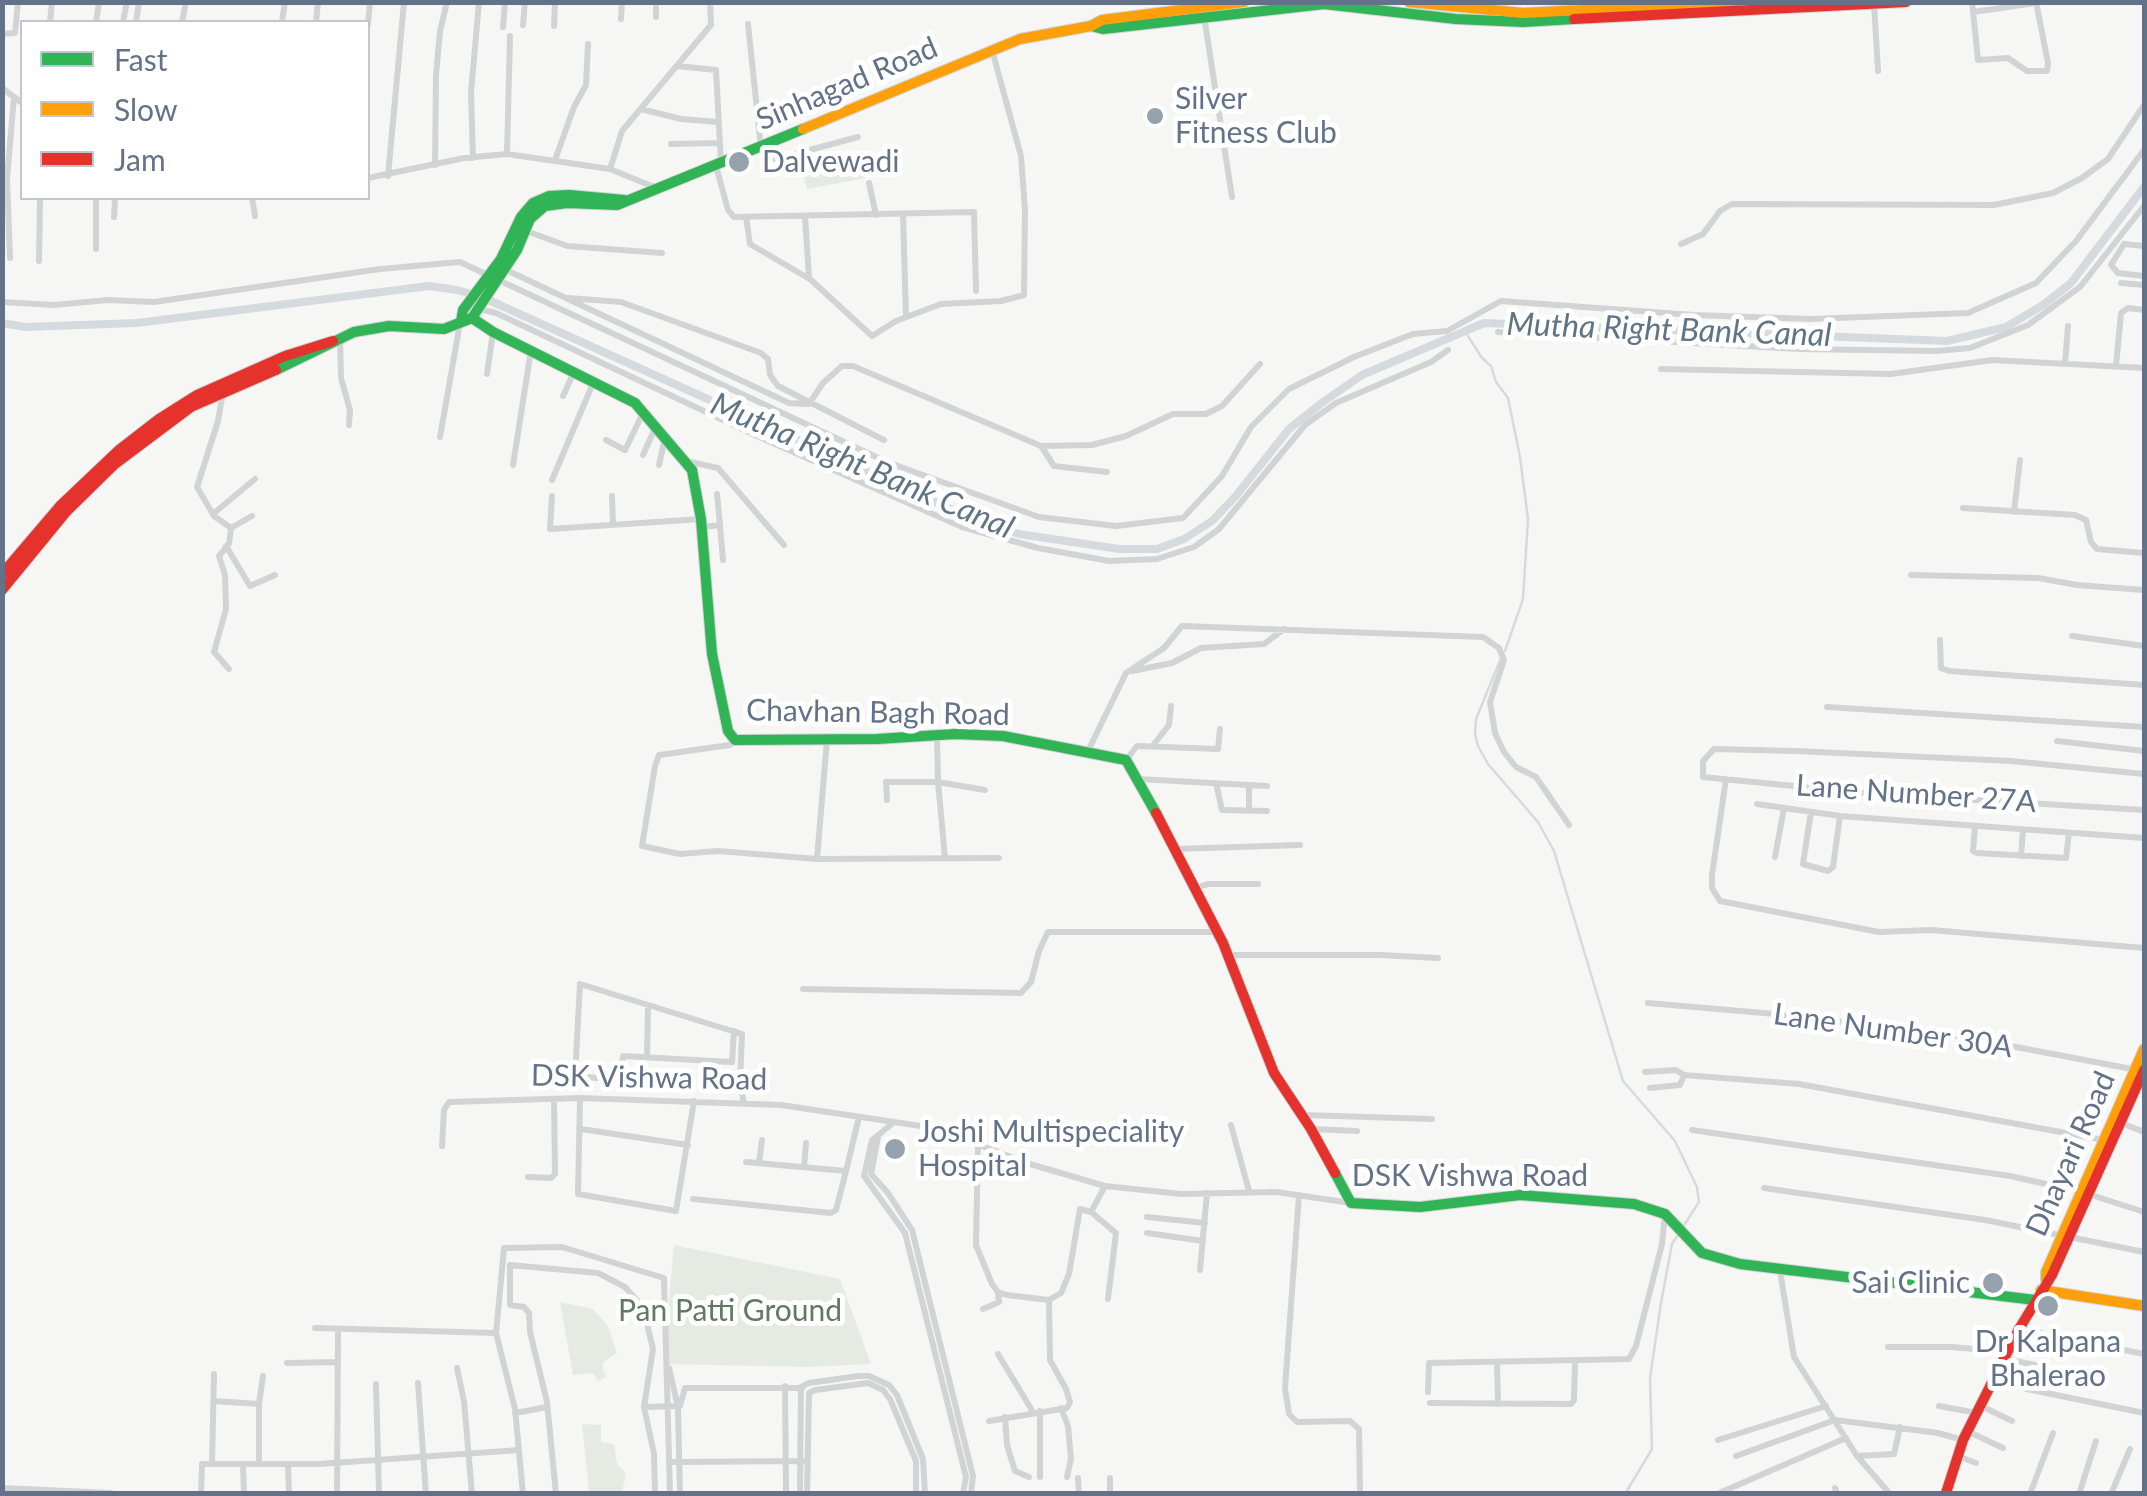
<!DOCTYPE html>
<html>
<head>
<meta charset="utf-8">
<style>
	body { margin:0 }
	#map { position:relative; width:2147px; height:1496px; overflow:hidden; background:#f6f7f5; font-family:Lato,sans-serif }
	canvas { display:block }
	.frame { position:absolute; inset:0; border:5px solid #637288; pointer-events:none }
	.legend { position:absolute; left:20px; top:20px; width:350px; height:180px; box-sizing:border-box; background:#fff; border:2px solid #c1c7cf; margin:0; padding:12px 18px; list-style:none; font-size:30px; color:#637288 }
	.legend li { display:flex; align-items:center; gap:20px; height:50px }
	.legend b { width:50px; border:2px solid #c1c7cf }
</style>
</head>
<body>
<div id="map">
<canvas width="2147" height="1496"></canvas>
<div class="frame"></div>
<ul class="legend">
<li><b style="height:12px;background:#30b455"></b>Fast</li>
<li><b style="height:12px;background:#ff9f0a"></b>Slow</li>
<li><b style="height:12px;background:#e5322d"></b>Jam</li>
</ul>
</div>
<script>
const g = document.querySelector('canvas').getContext('2d');
g.lineJoin = 'round';
function fillPath(path, color) { g.fillStyle = color; g.fill(path, 'evenodd'); }
const toPath = rows => new Path2D(rows.map(r => 'M' + r).join(''));
function stroke(path, color, width, dash) { g.strokeStyle = color; g.lineWidth = width; g.lineCap = dash ? 'butt' : 'round'; g.setLineDash(dash || []); g.stroke(path); }
function label(font, color, halo, rows, align = 'center') {
  g.font = font + ' Lato,sans-serif'; g.lineWidth = 10; g.setLineDash([]); g.textBaseline = 'middle'; g.strokeStyle = halo; g.fillStyle = color; for (const [text, x, y, turn = 0] of rows) {
    g.save(); g.translate(x, y); g.rotate((+turn || 0) * Math.PI / 180); g.textAlign = isNaN(turn) ? turn : align; if (halo) g.strokeText(text, 0, 0); g.fillText(text, 0, 0); g.restore();
  }
}
const green = toPath([
	[860,156,866,178,807,189,801,168],
	[674,1245,840,1279,871,1364,809,1367,663,1364],
	[560,1302,593,1309,608,1326,617,1353,603,1362,603,1371,607,1376,598,1381,593,1373,573,1375],
	[582,1424,601,1425,601,1442,614,1444,617,1464,626,1473,622,1493,589,1493]
]);
const stream = toPath([
	[1464,330,1482,358,1491,366,1496,382,1508,398,1520,457,1528,519,1523,599,1505,651],
	[1501,658,1476,719,1475,734,1478,746,1488,764,1538,822,1554,851,1623,1081,1675,1141,1697,1187,1699,1202,1672,1244,1661,1303,1650,1378,1652,1449,1625,1494]
]);
const canal = toPath([
	[2,323,25,327,137,323,429,286,457,290,482,297,973,519,1019,534,1119,549,1157,549,1184,539,1212,521,1235,497,1289,429,1323,402,1362,375,1484,323,1947,341,2006,327,2043,305,2071,283,2144,187]
]);
const street = toPath([
	[1972,2,1978,60,2008,58,2027,71,2047,71,2048,63,2036,2],
	[1874,4,1878,71],
	[1973,12,2036,3],
	[1204,16,1232,197],
	[656,17,656,2],
	[621,19,622,2],
	[50,22,52,2],
	[96,22,99,2],
	[123,22,127,2],
	[136,22,139,2],
	[182,22,186,2],
	[282,22,285,2],
	[316,22,318,2],
	[368,24,370,2],
	[748,24,761,148,764,156,776,159,858,137],
	[523,25,525,2],
	[554,26,555,2],
	[503,27,505,2],
	[2,34,15,33,18,2],
	[677,66,716,70,721,163],
	[2,88,22,103],
	[641,109,681,119,718,122],
	[671,144,720,143],
	[507,154,510,36],
	[473,158,471,93,479,2],
	[555,160,574,107,586,85,588,44],
	[435,165,436,75,440,31,447,2],
	[716,166,728,210,734,217,974,212,976,291],
	[610,169,622,131,711,25,710,2],
	[388,176,404,2],
	[368,178,464,158,507,154,610,169,659,189],
	[869,183,876,215],
	[96,198,96,249],
	[252,198,255,216],
	[903,214,906,317],
	[805,216,809,278,872,336,896,321,941,304,1001,301,1024,295,1025,210,1021,156,992,50],
	[114,217,115,198],
	[746,217,750,244,808,278],
	[516,227,567,246,662,253],
	[1681,244,1703,234,1720,211,1732,204,1994,205,2053,193,2082,178,2108,159,2144,105],
	[2144,246,2124,244,2111,265,2118,273,2144,276],
	[10,258,7,179,14,97],
	[39,261,40,198],
	[502,268,789,403,809,404,823,383,842,366,853,366,1041,446,1092,445,1126,436,1173,414,1206,414,1222,406,1260,364],
	[2121,283,2144,285],
	[568,298,621,302,761,353,768,359,770,375,778,386,884,440],
	[2,302,54,305,108,300,154,302,380,269,460,262,887,462,1039,517,1116,526,1183,518,1222,476,1251,427,1289,389,1354,357,1413,334,1447,331,1501,301,1694,315,1810,319,1968,313,2036,283,2076,241,2144,150],
	[466,306,496,313,757,436,962,527,1038,548,1109,561,1157,559,1194,547,1219,529,1305,425,1336,403,1431,362,1448,350],
	[1498,332,1798,349,1937,351,1970,348,2028,325,2080,287,2144,206],
	[340,337,341,378,350,410,349,425],
	[2065,364,2068,326],
	[2116,366,2121,313,2128,308,2144,310],
	[1661,369,1891,374,1992,360,2144,368],
	[487,374,493,332],
	[223,392,218,421,197,487,214,516,231,528,229,544,219,556,225,575,226,609,214,652,229,669],
	[563,396,574,372],
	[440,437,460,323],
	[606,440,625,450,644,411],
	[1041,446,1054,466,1107,472],
	[643,455,656,426],
	[686,461,718,468,784,545],
	[513,465,531,350],
	[659,465,665,438],
	[552,480,594,381],
	[717,494,720,525],
	[552,496,550,529,701,519],
	[612,496,613,524],
	[1963,508,2075,515,2086,520,2091,542,2097,549,2144,553],
	[2014,512,2020,460],
	[213,514,255,479],
	[701,527,720,525,723,560],
	[231,528,252,516],
	[226,546,250,586,275,575],
	[1911,575,2038,578,2077,585,2144,590],
	[2072,636,2144,646],
	[1940,640,1941,668,1949,671,2144,685],
	[1132,671,1172,663,1201,648,1264,644,1284,629],
	[1827,707,2144,727],
	[735,740,730,745,659,755,655,766,642,846,680,854,718,851,817,859,827,739],
	[2057,741,2144,751],
	[1154,744,1169,725,1171,706],
	[1088,751,1126,673,1164,648,1182,626,1483,637,1499,648,1504,660,1490,702,1495,733,1504,752,1516,767,1536,777,1569,825],
	[1126,760,1137,746,1218,749,1220,729],
	[2144,774,2011,761,1796,751,1714,749,1703,761,1703,777,1875,794,2144,810],
	[1138,779,1267,786],
	[1726,779,1712,875,1712,888,1720,901,1879,932,1931,930,2144,948],
	[1216,783,1222,810,1267,811],
	[887,800,886,782,938,782,937,736],
	[1757,804,1840,816,2144,838],
	[1249,811,1249,785],
	[1811,812,1803,864,1828,871,1833,867,1840,816],
	[1975,826,1973,851,1977,853,2066,858,2069,833],
	[1175,849,1300,845],
	[2021,856,2023,829],
	[1775,857,1784,808],
	[945,858,938,782,985,790],
	[817,859,999,858],
	[1195,888,1208,884,1258,884],
	[1229,955,1380,955,1438,958],
	[803,989,1021,993,1031,982,1039,951,1048,932,1217,932],
	[1648,1003,1775,1014,1953,1035,2137,1070],
	[734,1031,732,1062,623,1056,619,1080,575,1076,580,984,742,1034,740,1084,744,1103],
	[647,1057,648,1006],
	[1645,1072,1676,1070,1684,1075,1799,1084,2104,1140],
	[1650,1088,1680,1085,1684,1075],
	[580,1098,578,1194,676,1211,694,1101],
	[1302,1115,1432,1119],
	[893,1123,872,1140,864,1176,905,1233,966,1477,963,1494],
	[2121,1123,2144,1132],
	[1231,1125,1249,1191],
	[581,1129,688,1145],
	[1312,1129,1357,1131],
	[1692,1130,2010,1176,2082,1192,2144,1212],
	[878,1137,871,1174,888,1193,912,1230,973,1476,971,1494],
	[978,1144,976,1245,992,1284,998,1292,1007,1295,1049,1300,1061,1293,1069,1274,1080,1209,1091,1212,1105,1186],
	[442,1146,444,1110,449,1102,580,1098,781,1105,934,1128,1030,1164,1105,1186,1181,1194,1276,1192,1351,1203],
	[746,1162,846,1171,859,1117],
	[759,1163,762,1140],
	[804,1167,806,1143],
	[528,1177,551,1178,555,1174,554,1099],
	[1764,1188,1985,1220,2144,1252],
	[1299,1195,1285,1388,1289,1414,1297,1422,1350,1421,1359,1429,1360,1494],
	[693,1199,831,1213,836,1210,846,1171],
	[1091,1212,1116,1233,1108,1299],
	[1147,1217,1205,1223],
	[1147,1233,1203,1241],
	[1200,1270,1207,1193],
	[1780,1271,1794,1357,1857,1456,1890,1494],
	[983,1309,999,1302,998,1293],
	[315,1328,496,1333],
	[2020,1329,2144,1354],
	[1888,1347,1951,1347,2008,1352],
	[998,1354,1033,1412],
	[2005,1359,2035,1365],
	[1497,1362,1498,1404],
	[287,1363,338,1362],
	[457,1368,464,1401,472,1494],
	[669,1368,678,1407,680,1494],
	[1997,1378,2017,1387,2144,1413],
	[418,1383,426,1494],
	[376,1384,379,1494],
	[785,1386,786,1494],
	[801,1387,809,1383,858,1376,869,1376,889,1385,897,1395,923,1459,925,1494],
	[1428,1392,1429,1363,1629,1359,1636,1346,1662,1244,1665,1214],
	[214,1401,259,1404],
	[1430,1403,1571,1404,1574,1400,1575,1361],
	[1939,1406,1977,1413],
	[1981,1406,2012,1421],
	[644,1407,680,1406,685,1388,802,1388],
	[1061,1408,1068,1426,1071,1459,1067,1477],
	[1040,1411,1040,1477],
	[515,1413,547,1407],
	[1005,1417,1007,1445,1015,1471,1029,1477],
	[989,1421,1067,1408,1070,1402,1066,1389,1050,1360,1049,1300],
	[1967,1431,2003,1448],
	[1718,1440,1826,1406],
	[1736,1456,1835,1420,1938,1433,1963,1440],
	[1858,1456,1894,1454,1900,1427],
	[1958,1456,1976,1463],
	[670,1462,807,1461],
	[212,1464,214,1374],
	[243,1464,244,1494],
	[259,1464,259,1404,263,1376],
	[288,1464,289,1494],
	[1078,1478,1079,1494],
	[1110,1478,1110,1494],
	[2,1488,111,1493],
	[1835,1488,1837,1494],
	[201,1494,202,1464,319,1464,519,1450],
	[337,1494,338,1330],
	[523,1494,515,1409,496,1333,504,1248,562,1247,664,1278,670,1494],
	[556,1494,547,1402,530,1332,529,1313,524,1307,510,1305,510,1265,598,1273,625,1287,643,1307,653,1349,644,1407,654,1454,655,1494],
	[800,1494,801,1387],
	[807,1494,809,1393,815,1390,868,1383,883,1390,890,1399,916,1461,916,1494],
	[1717,1494,1846,1438],
	[2030,1494,2053,1433],
	[2079,1494,2096,1441],
	[2111,1494,2130,1449]
]);
const fast = toPath([
	[1091,26,1103,29,1324,4,1456,19,1523,22,1574,19],
	[472,318,493,332,635,403,692,470,701,519,712,654,728,731,735,740,877,739,955,734,1003,736,1126,760,1156,813],
	[461,322,463,310,501,259,521,217,533,203,549,196,569,195,624,200],
	[276,370,354,332,389,326,444,329,472,318,517,250,530,219,545,206,567,203,617,205,803,129],
	[1335,1173,1351,1203,1420,1207,1520,1195,1634,1204,1665,1214,1702,1253,1740,1264,2035,1300]
]);
const slow = toPath([
	[1409,2,1523,13,1738,2],
	[803,129,1020,39,1091,26,1102,20,1244,2],
	[2046,1280,2046,1272,2144,1049],
	[2041,1290,2144,1306]
]);
const jam = toPath([
	[1574,19,1906,2],
	[2,574,60,506,119,450,159,419,197,395,285,356,333,341],
	[2,590,66,512,115,464,191,407,276,370],
	[1156,813,1223,943,1274,1073,1311,1129,1335,1173],
	[1946,1493,1963,1440,2019,1329,2052,1275,2144,1070]
]);
const markers = [
	[1155,116,10,"#96a1ae"],
	[739,162,12,"#96a1ae"],
	[895,1149,12,"#96a1ae"],
	[1993,1283,12,"#96a1ae"],
	[2048,1306,12,"#96a1ae"]
];
const streetNames = [
	["Sinhagad Road",847,84,-23],
	["Chavhan Bagh Road",878,713,1],
	["Lane Number 27A",1916,794,4],
	["Lane Number 30A",1893,1031,8],
	["DSK Vishwa Road",649,1078,1],
	["Dhayari Road",2071,1154,-66],
	["DSK Vishwa Road",1470,1176]
];
const poiNames = [
	["Silver",1175,99],
	["Fitness Club",1175,133],
	["Dalvewadi",762,162],
	["Joshi Multispeciality",918,1132],
	["Hospital",918,1166],
	["Sai Clinic",1970,1283,"right"],
	["Dr Kalpana",2048,1342,"center"],
	["Bhalerao",2048,1376,"center"]
];
const parkNames = [
	["Pan Patti Ground",730,1311]
];
const waterNames = [
	["Mutha Right Bank Canal",1669,330,2],
	["Mutha Right Bank Canal",862,466,23]
];
fillPath(green, '#e5eae3');
stroke(stream, '#d4dade', 2.5);
stroke(canal, '#d4dade', 8);
stroke(fast, '#d2d5d6', 12);
stroke(slow, '#d2d5d6', 12);
stroke(jam, '#d2d5d6', 12);
stroke(street, '#d2d3d4', 6);
stroke(fast, '#30b455', 10);
stroke(slow, '#ff9f0a', 10);
stroke(jam, '#e5322d', 10);
for (const [x, y, r, color] of markers) { const dot = new Path2D(); dot.arc(x, y, r, 0, 2 * Math.PI); g.fillStyle = color; g.fill(dot); stroke(dot, '#fff', 4); }
label('30px', '#637288', '#fff', streetNames);
label('30px', '#637288', '#fff', poiNames, 'left');
label('30px', '#607a5f', '#fff', parkNames);
label('italic 32px', '#5f7484', '#fff', waterNames);
</script>
</body>
</html>
